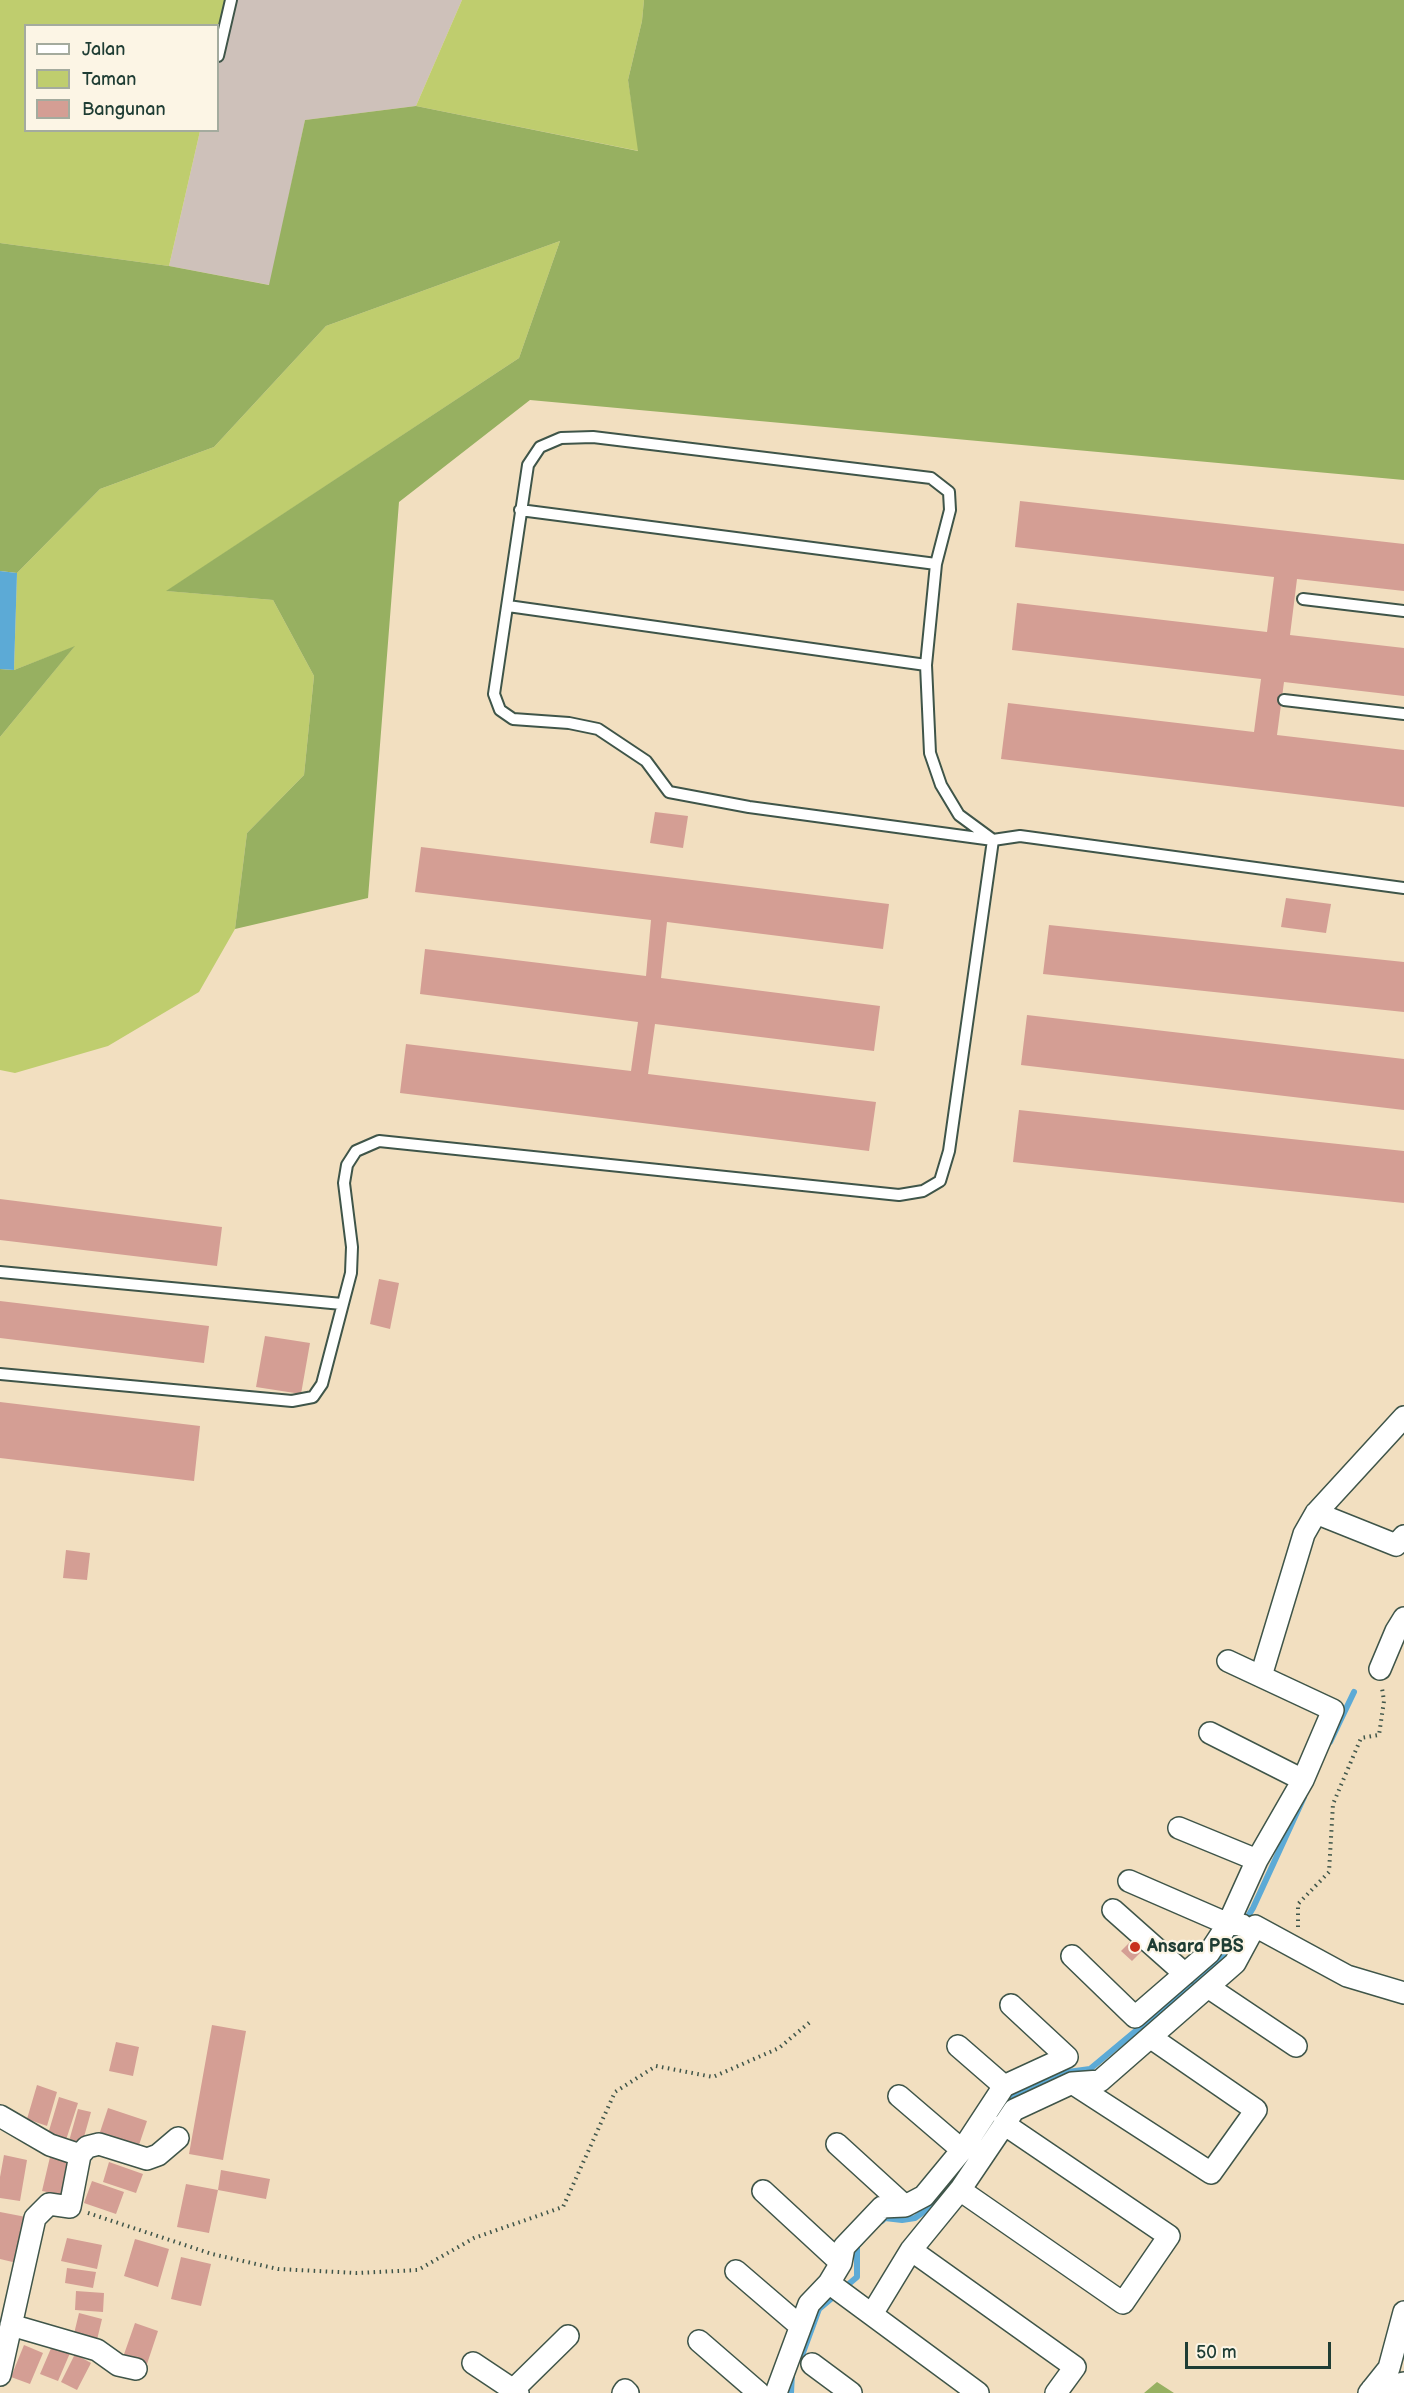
<!DOCTYPE html>
<html>
<head>
<meta charset="utf-8">
<style>
	body { margin:0 }
	#map { position:relative; width:1404px; height:2393px; overflow:hidden; background:#f2dfc0; font-family:"Balsamiq Sans",sans-serif }
	canvas { display:block }
	.legend { position:absolute; left:24px; top:24px; width:195px; height:108px; box-sizing:border-box; background:#fcf5e5; border:2px solid #a4ab9e; margin:0; padding:8px 10px; list-style:none; font-size:18px; color:#1f3d34 }
	.legend li { display:flex; align-items:center; gap:12px; height:30px }
	.legend b { width:30px; border:2px solid #a4ab9e }
	.scale { position:absolute; left:1185px; top:2342px; width:146px; height:27px; box-sizing:border-box; border:3px solid #1f3d34; border-top:0; padding-left:8px; font-size:18px; line-height:21px; white-space:nowrap; color:#1f3d34; -webkit-text-stroke:4px #fcf5e5; paint-order:stroke }
</style>
</head>
<body>
<div id="map">
<canvas width="1404" height="2393"></canvas>
<ul class="legend">
<li><b style="height:8px;background:#fff"></b>Jalan</li>
<li><b style="height:16px;background:#bfcd6e"></b>Taman</li>
<li><b style="height:16px;background:#d49e94"></b>Bangunan</li>
</ul>
<div class="scale">50 m</div>
</div>
<script>
const g = document.querySelector('canvas').getContext('2d');
g.lineJoin = 'round';
function fillPath(path, color) { g.fillStyle = color; g.fill(path, 'evenodd'); }
const toPath = rows => new Path2D(rows.map(r => 'M' + r).join(''));
function stroke(path, color, width, dash) { g.strokeStyle = color; g.lineWidth = width; g.lineCap = dash ? 'butt' : 'round'; g.setLineDash(dash || []); g.stroke(path); }
function label(font, color, halo, rows, align = 'center') {
  g.font = font + ' "Balsamiq Sans",sans-serif'; g.lineWidth = 4.5; g.setLineDash([]); g.textBaseline = 'middle'; g.strokeStyle = halo; g.fillStyle = color; for (const [text, x, y, turn = 0] of rows) {
    g.save(); g.translate(x, y); g.rotate((+turn || 0) * Math.PI / 180); g.textAlign = isNaN(turn) ? turn : align; if (halo) g.strokeText(text, 0, 0); g.fillText(text, 0, 0); g.restore();
  }
}
const industrial = toPath([
	[230,0,462,0,416,106,305,120,270,285,169,266,200,131,218,130,218,54]
]);
const green = toPath([
	[0,0,230,0,218,54,218,26,26,26,26,130,200,131,169,266,0,243],
	[462,0,644,0,642,21,628,80,639,151,416,106],
	[560,241,519,358,167,591,273,600,314,676,304,775,247,833,235,929,199,992,108,1046,15,1073,0,1070,0,737,74,647,14,670,17,573,100,489,214,447,326,326]
]);
const forest = toPath([
	[644,0,1404,0,1404,480,530,400,399,502,368,898,235,929,247,833,304,775,314,676,273,600,166,591,519,358,560,241,326,326,214,447,100,489,17,573,0,571,0,243,169,266,269,285,305,120,416,106,638,151,628,80,642,21],
	[75,646,0,737,0,669,14,670],
	[1157,2382,1174,2393,1144,2393]
]);
const water = toPath([
	[0,571,17,573,14,670,0,669]
]);
const stream = toPath([
	[1330,1742,1354,1692],
	[995,2120,1009,2098,1068,2072,1090,2069,1223,1958,1253,1908,1304,1797],
	[882,2221,885,2218,902,2220,915,2218,929,2208,971,2156],
	[793,2359,801,2358,819,2309,857,2277,857,2246,860,2243],
	[791,2393,792,2373]
]);
const building = toPath([
	[1020,501,1404,544,1404,591,1297,579,1290,635,1404,648,1404,696,1284,682,1277,735,1404,750,1404,807,1001,759,1008,703,1254,732,1261,679,1012,650,1017,603,1267,632,1274,577,1015,547],
	[655,812,688,816,683,848,650,843],
	[421,847,889,904,883,949,667,922,661,978,880,1006,874,1051,655,1024,648,1074,876,1102,869,1151,400,1093,406,1044,631,1071,638,1022,420,994,425,949,646,976,651,920,415,892],
	[1286,898,1331,904,1326,933,1281,927],
	[1049,925,1404,962,1404,1012,1043,974],
	[1027,1015,1404,1059,1404,1110,1021,1065],
	[1019,1110,1404,1151,1404,1203,1013,1162],
	[0,1199,222,1227,217,1266,0,1240],
	[379,1279,399,1283,390,1329,370,1324],
	[0,1301,209,1326,204,1363,0,1338],
	[265,1336,310,1343,301,1394,256,1387],
	[0,1402,200,1426,194,1481,0,1458],
	[66,1550,90,1553,87,1580,63,1578],
	[1139,1933,1150,1943,1132,1961,1121,1951],
	[212,2025,246,2031,223,2160,189,2154],
	[116,2042,139,2047,133,2076,109,2071],
	[37,2085,57,2092,47,2126,27,2119],
	[59,2097,78,2103,66,2140,48,2134],
	[108,2108,147,2121,138,2148,99,2135],
	[78,2109,91,2112,82,2144,69,2141],
	[4,2155,27,2160,20,2201,0,2198,0,2177],
	[50,2157,70,2162,62,2195,42,2191],
	[109,2162,143,2174,136,2193,103,2182],
	[221,2170,270,2179,266,2199,218,2190],
	[92,2181,124,2192,116,2214,84,2203],
	[186,2184,218,2190,209,2233,177,2227],
	[0,2212,26,2217,17,2263,0,2259],
	[67,2238,102,2245,97,2269,61,2261],
	[135,2239,169,2249,158,2287,124,2276],
	[181,2257,211,2264,201,2306,171,2299],
	[67,2268,96,2272,93,2288,65,2283],
	[76,2291,104,2293,103,2312,75,2310],
	[79,2313,102,2319,96,2344,73,2338],
	[135,2323,158,2331,146,2367,122,2360],
	[24,2345,43,2353,30,2384,11,2377],
	[52,2346,70,2353,58,2381,40,2374],
	[75,2354,91,2363,77,2390,61,2382]
]);
const path = toPath([
	[1298,1927,1298,1904,1329,1872,1333,1804,1361,1738,1379,1735,1384,1701,1382,1688],
	[88,2213,212,2254,278,2269,357,2273,418,2270,474,2238,563,2207,615,2092,656,2066,713,2077,779,2048,810,2022]
]);
const service = toPath([
	[218,56,231,0],
	[520,510,936,564],
	[1303,599,1404,611],
	[508,606,926,665],
	[1284,700,1404,714],
	[993,840,959,815,941,785,930,753,926,665,936,564,950,510,949,492,931,478,593,437,561,438,540,447,528,465,494,694,500,710,513,719,569,723,598,729,646,761,669,792,749,807,993,840,1020,836,1404,888],
	[0,1272,342,1304],
	[0,1374,292,1401,313,1397,322,1384,351,1273,352,1247,344,1183,347,1165,356,1151,379,1141,899,1195,923,1191,940,1181,949,1151,993,840]
]);
const minor = toPath([
	[1316,1513,1396,1545,1404,1536],
	[1380,1669,1396,1631,1404,1618],
	[1261,1676,1304,1534,1316,1513,1404,1417],
	[1210,1733,1303,1780],
	[1179,1828,1257,1860],
	[1129,1881,1228,1924,1242,1925],
	[1113,1910,1185,1974],
	[1072,1956,1135,2017,1209,1953,1228,1924,1257,1860,1303,1780,1333,1710,1228,1661],
	[1208,1987,1296,2046],
	[958,2046,1004,2086],
	[1072,2083,1211,2173,1256,2110,1150,2037],
	[899,2096,962,2150],
	[0,2116,50,2145,80,2155,87,2147,99,2144,147,2159,158,2155,178,2138],
	[837,2144,905,2206],
	[960,2190,1123,2303,1169,2236,1004,2124],
	[763,2191,841,2263],
	[911,2250,1075,2367,1056,2393],
	[736,2271,800,2326],
	[829,2283,978,2393],
	[872,2314,911,2250,960,2190,1014,2110,1072,2083,1100,2081,1235,1963,1255,1926,1347,1976,1404,1993],
	[11,2325,97,2350,118,2365,136,2369],
	[699,2341,759,2393],
	[473,2363,518,2393],
	[812,2364,851,2393],
	[0,2375,35,2218,49,2204,70,2207,80,2155],
	[1372,2389,1404,2383],
	[513,2390,568,2336],
	[623,2393,625,2390,628,2393],
	[776,2393,809,2304,829,2283,841,2263,844,2247,882,2207,905,2206,924,2196,962,2150,1004,2086,1067,2057,1011,2005],
	[1369,2393,1389,2368,1404,2312]
]);
const markers = [
	[1135,1947,6,"#c8321e"]
];
const poiNames = [
	["Ansara PBS",1147,1947]
];
fillPath(industrial, '#cec1ba');
fillPath(green, '#bfcd6e');
fillPath(forest, '#97b061');
fillPath(water, '#5caad6');
stroke(stream, '#5caad6', 6);
fillPath(building, '#d49e94');
stroke(service, '#3f5549', 14);
stroke(minor, '#3f5549', 24);
stroke(path, '#3f5549', 4, [1.5, 4.5]);
stroke(service, '#fff', 10);
stroke(minor, '#fff', 21);
for (const [x, y, r, color] of markers) { const dot = new Path2D(); dot.arc(x, y, r, 0, 2 * Math.PI); g.fillStyle = color; g.fill(dot); stroke(dot, '#fcf5e5', 2); }
label('bold 18px', '#1f3d34', '#fcf5e5', poiNames, 'left');
</script>
</body>
</html>
